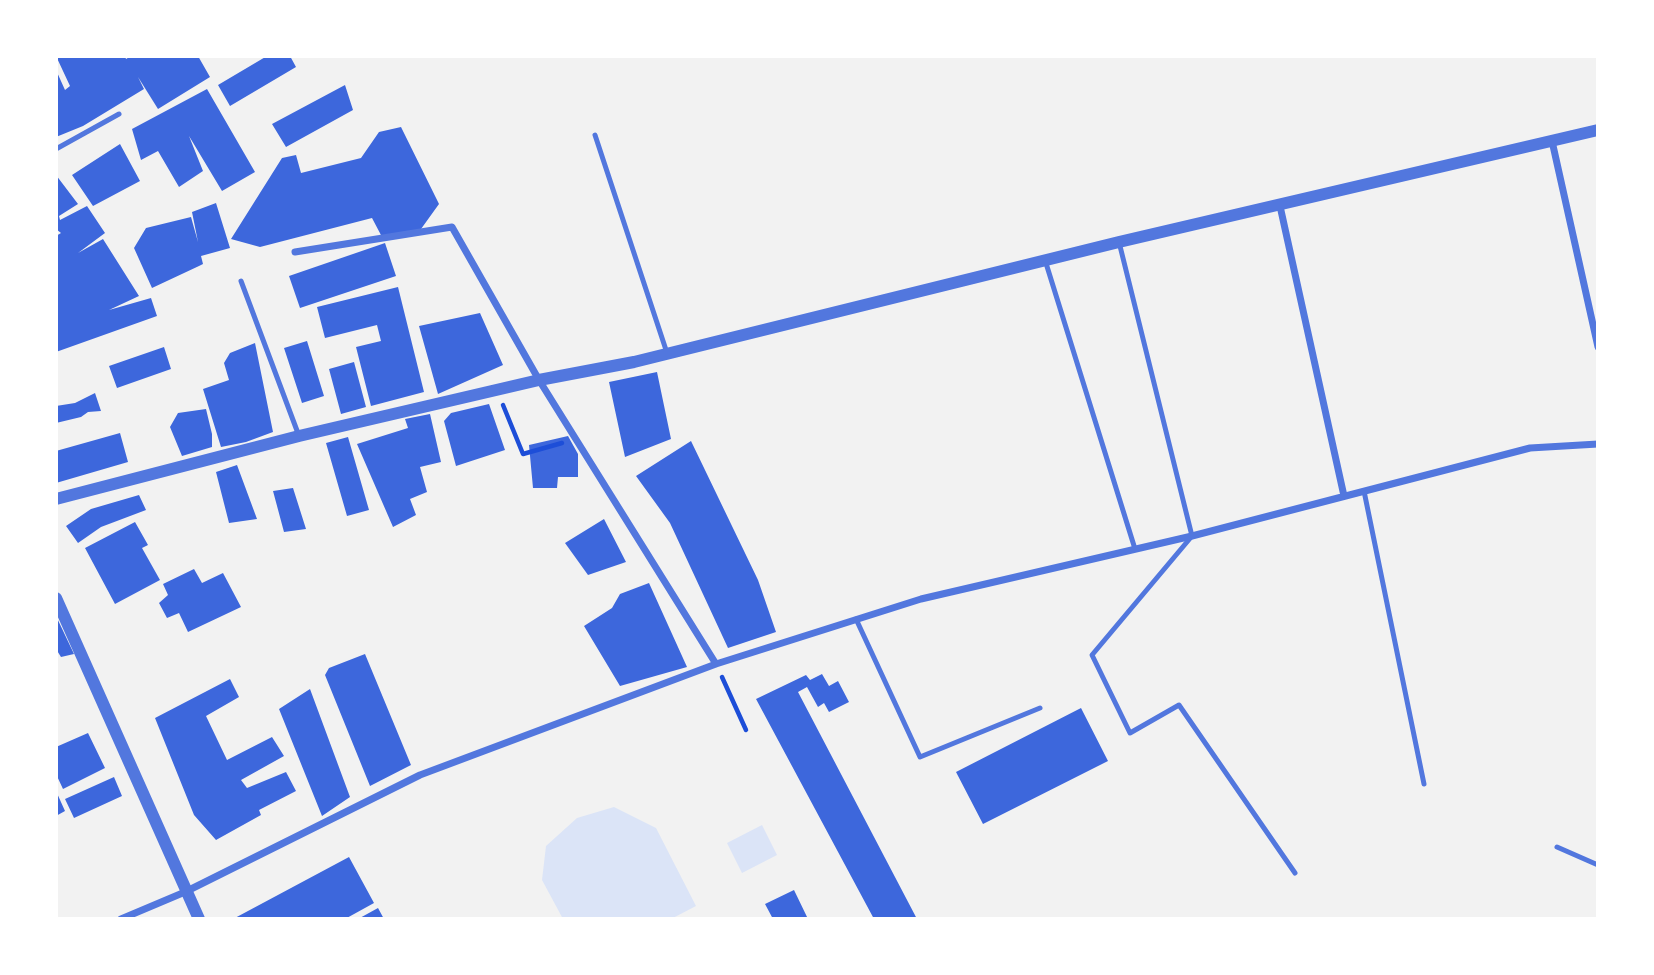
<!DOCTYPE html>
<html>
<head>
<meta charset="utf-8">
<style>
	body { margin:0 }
	#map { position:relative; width:1654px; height:975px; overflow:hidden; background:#f2f2f2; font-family:"PT Sans Narrow",sans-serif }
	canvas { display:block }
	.frame { position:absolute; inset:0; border:58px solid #fff; pointer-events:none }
</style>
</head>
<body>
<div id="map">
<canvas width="1654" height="975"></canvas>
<div class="frame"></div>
</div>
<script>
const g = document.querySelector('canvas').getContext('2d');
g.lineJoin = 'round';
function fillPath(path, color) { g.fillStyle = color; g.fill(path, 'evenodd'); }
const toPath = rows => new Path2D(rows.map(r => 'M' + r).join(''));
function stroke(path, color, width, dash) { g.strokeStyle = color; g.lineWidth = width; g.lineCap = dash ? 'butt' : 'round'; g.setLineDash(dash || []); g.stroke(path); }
const green = toPath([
	[614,807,656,828,696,906,671,919,563,919,542,880,546,846,577,818],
	[762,825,777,855,742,873,727,843]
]);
const building = toPath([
	[56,56,125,56,126,59,131,56,198,56,210,77,158,109,138,77,144,89,83,126,56,137,56,70,65,90,70,86],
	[267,56,290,56,296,67,230,106,218,85],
	[345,85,353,110,286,147,272,124],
	[207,89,255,172,222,191,189,136,203,171,179,187,158,151,141,160,132,129],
	[401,127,439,204,421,229,382,237,372,218,260,247,231,239,282,158,296,155,301,173,361,158,379,132],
	[120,144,140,181,93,206,72,175],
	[56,175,78,204,59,216,60,220,87,206,105,233,78,253,103,239,139,296,109,310,151,298,157,316,56,352,56,236,61,233,56,229],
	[216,203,230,248,201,256,203,264,199,266,152,288,134,248,146,228,191,217,198,242,192,212],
	[385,243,396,276,300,308,289,276],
	[398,287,424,392,371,406,356,347,381,341,377,325,325,338,317,307],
	[480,313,503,365,438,394,419,326],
	[307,341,324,396,302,403,284,348],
	[255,343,273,432,246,442,221,447,203,389,229,380,224,363,230,353],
	[164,347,171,369,117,388,109,366],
	[354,362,366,407,341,414,329,369],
	[657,372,671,439,625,457,609,382],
	[95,393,101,411,88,412,81,417,56,423,56,406,75,403],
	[489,404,505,450,456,466,444,421,451,413],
	[206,409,212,434,212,447,182,456,170,427,178,413],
	[430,414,441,462,420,467,427,492,410,499,416,515,393,527,357,444,408,428,405,419],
	[120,433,128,462,56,483,56,451],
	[568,436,578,454,578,477,558,477,557,488,533,488,529,445],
	[348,437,369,510,347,516,326,443],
	[691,441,758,580,776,632,728,648,670,523,636,476],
	[237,465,257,519,229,523,216,472],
	[293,488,306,529,284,532,273,491],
	[139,495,146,510,101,527,78,543,66,526,91,509],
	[604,519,626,562,588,575,565,543],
	[135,522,148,545,142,548,160,580,115,604,85,548],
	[194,569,202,583,223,573,241,607,188,632,179,613,167,618,159,603,168,595,163,584],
	[649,583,687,667,620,686,584,626,612,608,620,594],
	[56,616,74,654,61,657,56,649],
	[365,654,411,765,370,786,325,675,329,668],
	[822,674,829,686,838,681,849,702,829,712,824,703,818,707,807,687,798,692,917,919,874,919,756,699,806,675,810,680],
	[230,679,239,697,206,716,227,760,272,737,284,756,241,780,247,788,286,772,296,791,259,810,261,815,216,840,194,815,155,718],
	[310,689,350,797,322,816,279,709],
	[1081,708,1108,761,983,824,956,772],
	[88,733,105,768,63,789,56,774,56,747],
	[114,777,122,796,74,818,65,799],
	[56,791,65,811,56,816],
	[349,857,374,903,345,919,233,919],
	[794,890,808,919,773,919,765,904],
	[378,908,384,919,358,919]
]);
const path = toPath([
	[503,405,523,454,562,443],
	[722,677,746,730]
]);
const service = toPath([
	[595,135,667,353],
	[56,149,119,114],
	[1119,242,1192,536,1092,655,1130,733,1179,705,1295,873],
	[1045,260,1135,549],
	[241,281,299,436],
	[1364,491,1424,784],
	[856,619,920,757,1040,708],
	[1557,847,1598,865]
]);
const minor = toPath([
	[1552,141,1598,347],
	[1280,206,1344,496],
	[295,252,452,227,539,380,716,664],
	[121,919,185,892,420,775,716,664,921,599,1192,536,1530,448,1598,444]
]);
const tertiary = toPath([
	[56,499,299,436,539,380,634,362,1119,242,1598,130],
	[56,598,199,919]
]);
fillPath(green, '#dbe4f7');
fillPath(building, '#3d67dc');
stroke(path, '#1d4ed8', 4.5);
stroke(service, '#5277de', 5);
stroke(minor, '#5277de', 7);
stroke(tertiary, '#5277de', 12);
</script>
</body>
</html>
